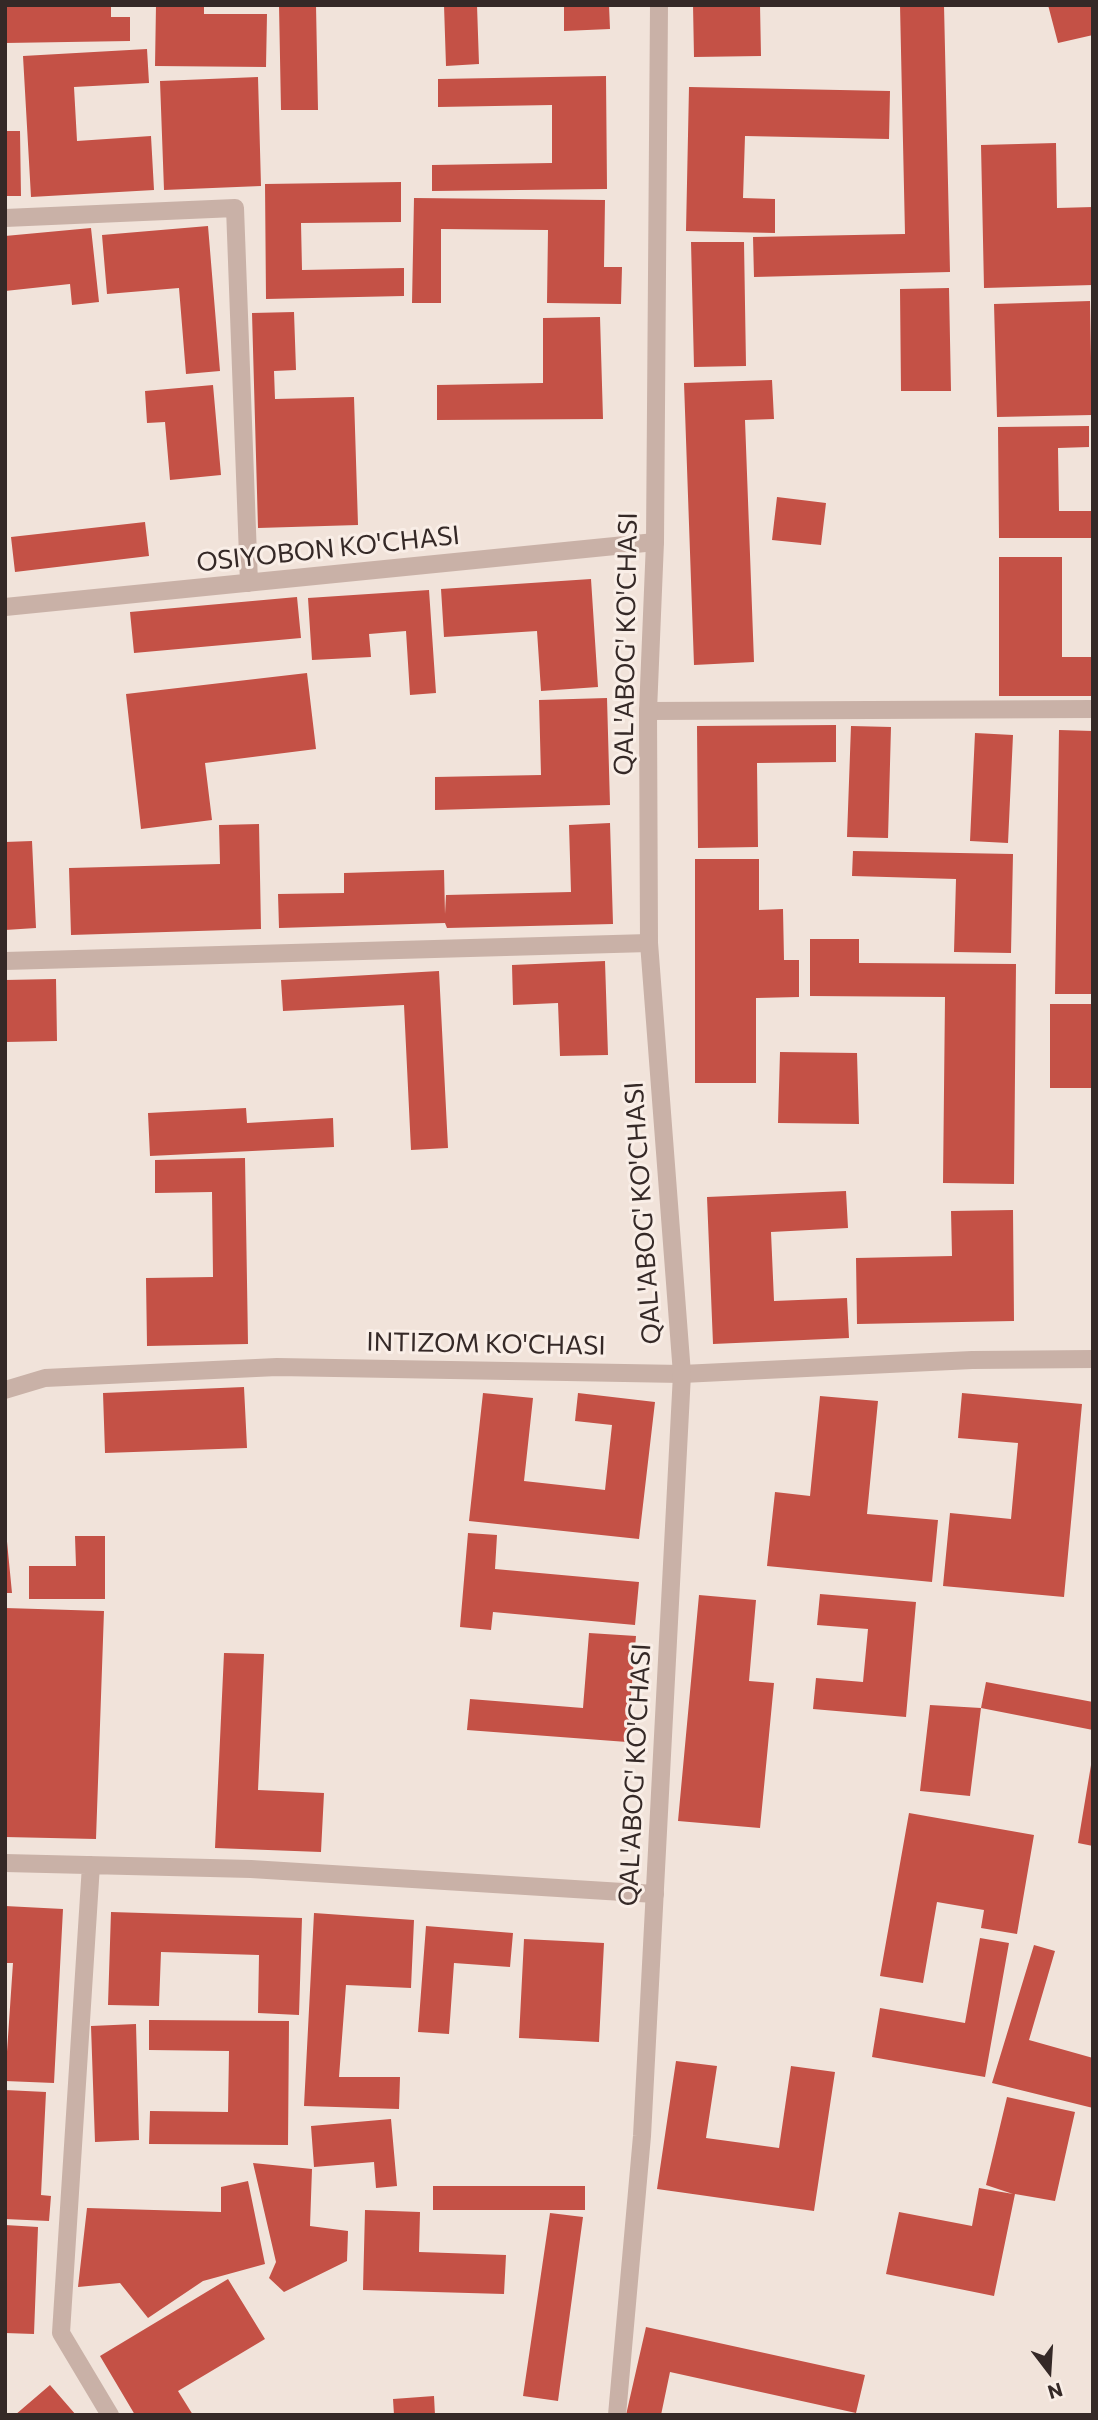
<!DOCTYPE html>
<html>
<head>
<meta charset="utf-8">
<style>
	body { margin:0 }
	#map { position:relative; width:1098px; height:2420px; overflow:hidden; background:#f1e3da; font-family:Commissioner,sans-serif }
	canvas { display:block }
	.frame { position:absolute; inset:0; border:7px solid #352927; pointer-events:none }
	.north { position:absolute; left:1014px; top:2336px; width:70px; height:70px; -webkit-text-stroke:5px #f9eee7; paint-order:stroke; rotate:163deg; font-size:19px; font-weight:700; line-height:28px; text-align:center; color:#352927 }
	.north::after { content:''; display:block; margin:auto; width:24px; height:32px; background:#352927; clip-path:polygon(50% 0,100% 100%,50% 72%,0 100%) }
</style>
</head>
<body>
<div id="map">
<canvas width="1098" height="2420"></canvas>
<div class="frame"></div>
<div class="north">N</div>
</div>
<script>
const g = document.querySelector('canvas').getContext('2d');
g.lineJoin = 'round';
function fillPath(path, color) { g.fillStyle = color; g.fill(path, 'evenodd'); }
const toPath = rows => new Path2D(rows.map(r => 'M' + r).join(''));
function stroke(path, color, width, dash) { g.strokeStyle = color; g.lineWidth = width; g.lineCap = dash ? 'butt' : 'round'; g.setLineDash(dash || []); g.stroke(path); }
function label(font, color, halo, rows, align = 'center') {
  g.font = font + ' Commissioner,sans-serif'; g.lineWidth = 6; g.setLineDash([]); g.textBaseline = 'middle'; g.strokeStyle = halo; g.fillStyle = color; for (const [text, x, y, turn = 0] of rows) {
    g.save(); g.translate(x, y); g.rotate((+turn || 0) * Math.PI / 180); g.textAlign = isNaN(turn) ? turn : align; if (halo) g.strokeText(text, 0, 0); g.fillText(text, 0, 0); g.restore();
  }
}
const building = toPath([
	[111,5,111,17,130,17,130,41,5,43,5,7],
	[156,5,204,5,204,14,267,14,266,67,155,66],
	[279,5,316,5,318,110,281,110],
	[444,5,477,5,479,64,446,66],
	[564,5,609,5,610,29,564,31],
	[693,5,760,5,761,56,694,57],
	[900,5,944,5,950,272,754,277,753,237,905,234],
	[1048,5,1093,5,1093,35,1058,43],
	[147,49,149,83,74,87,77,141,151,136,154,190,31,197,23,56],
	[606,76,607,189,432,191,432,165,552,163,552,105,438,107,438,79],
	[258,77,261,186,164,190,160,81],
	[689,87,890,91,889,139,745,136,743,198,775,199,775,233,686,231],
	[5,131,20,131,21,196,5,196],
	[1056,143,1057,208,1093,207,1093,285,984,288,981,145],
	[401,182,401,222,301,223,302,270,404,268,404,296,266,299,265,184],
	[414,198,605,200,604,267,622,267,621,304,547,303,548,230,441,229,441,303,412,303],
	[208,226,220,371,186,374,179,288,107,294,102,235],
	[91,228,99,302,72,305,70,284,5,291,5,236],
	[691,242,744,242,746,366,694,367],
	[949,288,951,391,901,391,900,289],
	[1090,301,1092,415,997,417,994,304],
	[294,312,296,370,274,371,275,399,354,397,358,525,258,528,252,313],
	[600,317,603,419,437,420,437,385,543,383,543,318],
	[772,380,774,419,745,420,754,662,694,665,684,383],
	[213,385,221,475,170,480,165,422,147,423,145,391],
	[1089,426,1089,447,1058,448,1059,511,1093,511,1093,538,999,538,998,427],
	[777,497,826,503,821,545,772,540],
	[145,522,149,556,15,572,11,537],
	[999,557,1062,557,1062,657,1093,657,1093,696,999,696],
	[591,579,598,687,541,691,537,631,444,637,441,589],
	[429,590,436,693,410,695,406,631,369,634,371,657,312,660,308,598],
	[297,597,301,638,134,653,130,612],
	[307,673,316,749,205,763,212,820,141,829,126,694],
	[607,698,610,805,435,810,435,777,541,775,539,700],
	[836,725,836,762,757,763,758,847,698,848,697,726],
	[851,726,891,727,888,838,847,837],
	[1059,730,1093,731,1093,994,1055,994],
	[975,733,1013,735,1008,843,970,841],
	[610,823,613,924,447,928,445,923,279,928,278,894,344,893,344,873,444,870,445,914,446,895,571,892,569,825],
	[259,824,261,929,71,935,69,868,220,864,219,825],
	[32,841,36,928,5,930,5,842],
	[853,851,1013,854,1011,953,954,952,956,879,852,876],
	[695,859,759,859,759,910,783,909,784,960,799,960,799,997,756,998,756,1083,695,1083],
	[810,939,859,939,859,963,1016,964,1014,1184,943,1183,945,997,810,996],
	[605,961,608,1055,560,1056,558,1003,513,1005,512,965],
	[439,971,448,1148,411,1150,404,1005,283,1011,281,980],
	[56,979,57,1041,5,1042,5,980],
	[1050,1004,1093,1004,1093,1088,1050,1088],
	[780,1052,857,1053,859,1124,778,1123],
	[246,1108,247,1123,333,1118,334,1147,150,1156,148,1113],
	[245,1158,248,1344,147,1346,146,1278,213,1277,212,1192,155,1193,155,1160],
	[846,1191,848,1228,771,1232,774,1301,847,1298,849,1338,713,1344,707,1197],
	[1013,1210,1014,1321,857,1324,856,1258,952,1256,951,1211],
	[244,1387,247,1448,105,1453,103,1393],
	[483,1393,533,1398,524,1481,605,1490,612,1425,575,1421,578,1393,655,1402,639,1539,469,1521],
	[962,1393,1082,1404,1064,1597,943,1586,950,1513,1011,1519,1018,1443,958,1438],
	[820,1396,878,1401,867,1514,938,1520,932,1582,767,1566,775,1492,810,1496],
	[5,1521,12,1593,5,1593],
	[468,1533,497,1535,495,1569,639,1582,635,1625,493,1612,491,1630,460,1627],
	[75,1536,105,1536,105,1599,29,1599,29,1566,76,1566],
	[820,1594,916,1602,906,1717,813,1709,816,1678,863,1682,868,1629,817,1625],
	[699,1595,756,1600,749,1681,774,1683,760,1828,678,1821],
	[5,1608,104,1611,96,1839,5,1837],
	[589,1633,636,1636,627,1742,467,1730,470,1699,583,1708],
	[224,1653,264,1654,258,1790,324,1793,321,1852,215,1848],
	[986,1682,1093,1702,1093,1730,981,1708],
	[930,1705,981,1708,970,1796,920,1791],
	[1091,1765,1093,1766,1093,1846,1078,1843],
	[909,1813,1034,1835,1017,1934,981,1928,984,1910,937,1902,923,1983,880,1976],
	[5,1906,63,1909,54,2083,5,2081,13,1963,5,1963],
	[111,1912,302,1918,299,2015,258,2013,259,1955,161,1952,159,2006,108,2005],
	[314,1913,414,1920,411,1988,346,1985,339,2077,400,2077,399,2109,304,2106],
	[426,1926,513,1933,510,1967,454,1963,449,2034,418,2032],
	[980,1938,1009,1943,985,2077,872,2057,880,2008,965,2023],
	[524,1939,604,1943,599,2042,519,2038],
	[1034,1945,1055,1951,1029,2040,1093,2058,1093,2108,992,2083],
	[149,2020,289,2021,288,2145,149,2144,150,2111,228,2112,229,2051,149,2050],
	[136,2024,139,2140,95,2142,91,2026],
	[676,2061,717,2066,706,2138,779,2148,791,2066,835,2072,814,2211,657,2189],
	[5,2090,46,2092,41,2195,51,2196,49,2221,5,2219],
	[1007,2097,1075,2112,1055,2201,1015,2194,994,2296,886,2274,899,2212,972,2226,979,2188,1013,2194,986,2185],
	[391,2119,397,2186,376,2188,374,2162,314,2167,311,2126],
	[253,2163,312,2169,310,2226,348,2231,347,2261,284,2292,269,2278,276,2262],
	[248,2181,265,2264,203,2281,148,2318,120,2283,78,2287,87,2208,221,2212,221,2187],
	[433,2186,585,2186,585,2210,433,2210],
	[365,2210,420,2212,419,2252,506,2255,504,2294,363,2290],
	[550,2213,583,2217,558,2401,523,2396],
	[5,2225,38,2227,34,2334,5,2333],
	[228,2279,265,2339,178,2391,193,2415,135,2415,100,2356],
	[646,2327,865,2375,856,2413,670,2372,661,2415,626,2415],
	[50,2385,76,2415,15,2415],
	[434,2396,435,2415,394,2415,393,2399]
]);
const minor = toPath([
	[5,218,235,208,249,583],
	[5,607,655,542],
	[648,711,1093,709],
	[5,961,649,943],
	[5,1390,45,1378,277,1367,682,1374,972,1360,1093,1359],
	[5,1863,251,1869,655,1894],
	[91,1865,61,2333,110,2415]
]);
const tertiary = toPath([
	[617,2415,642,2136,682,1374,649,943,648,711,655,542,659,5]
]);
const streetNames = [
	["OSIYOBON KO'CHASI",328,549,-6],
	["QAL'ABOG' KO'CHASI",626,644,-89],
	["QAL'ABOG' KO'CHASI",643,1213,-94],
	["INTIZOM KO'CHASI",486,1344,1],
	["QAL'ABOG' KO'CHASI",635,1775,-87]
];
fillPath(building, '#c45146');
stroke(minor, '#c9b1a7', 18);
stroke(tertiary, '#c9b1a7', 18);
label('26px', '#352927', '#f9eee7', streetNames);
</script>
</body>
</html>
